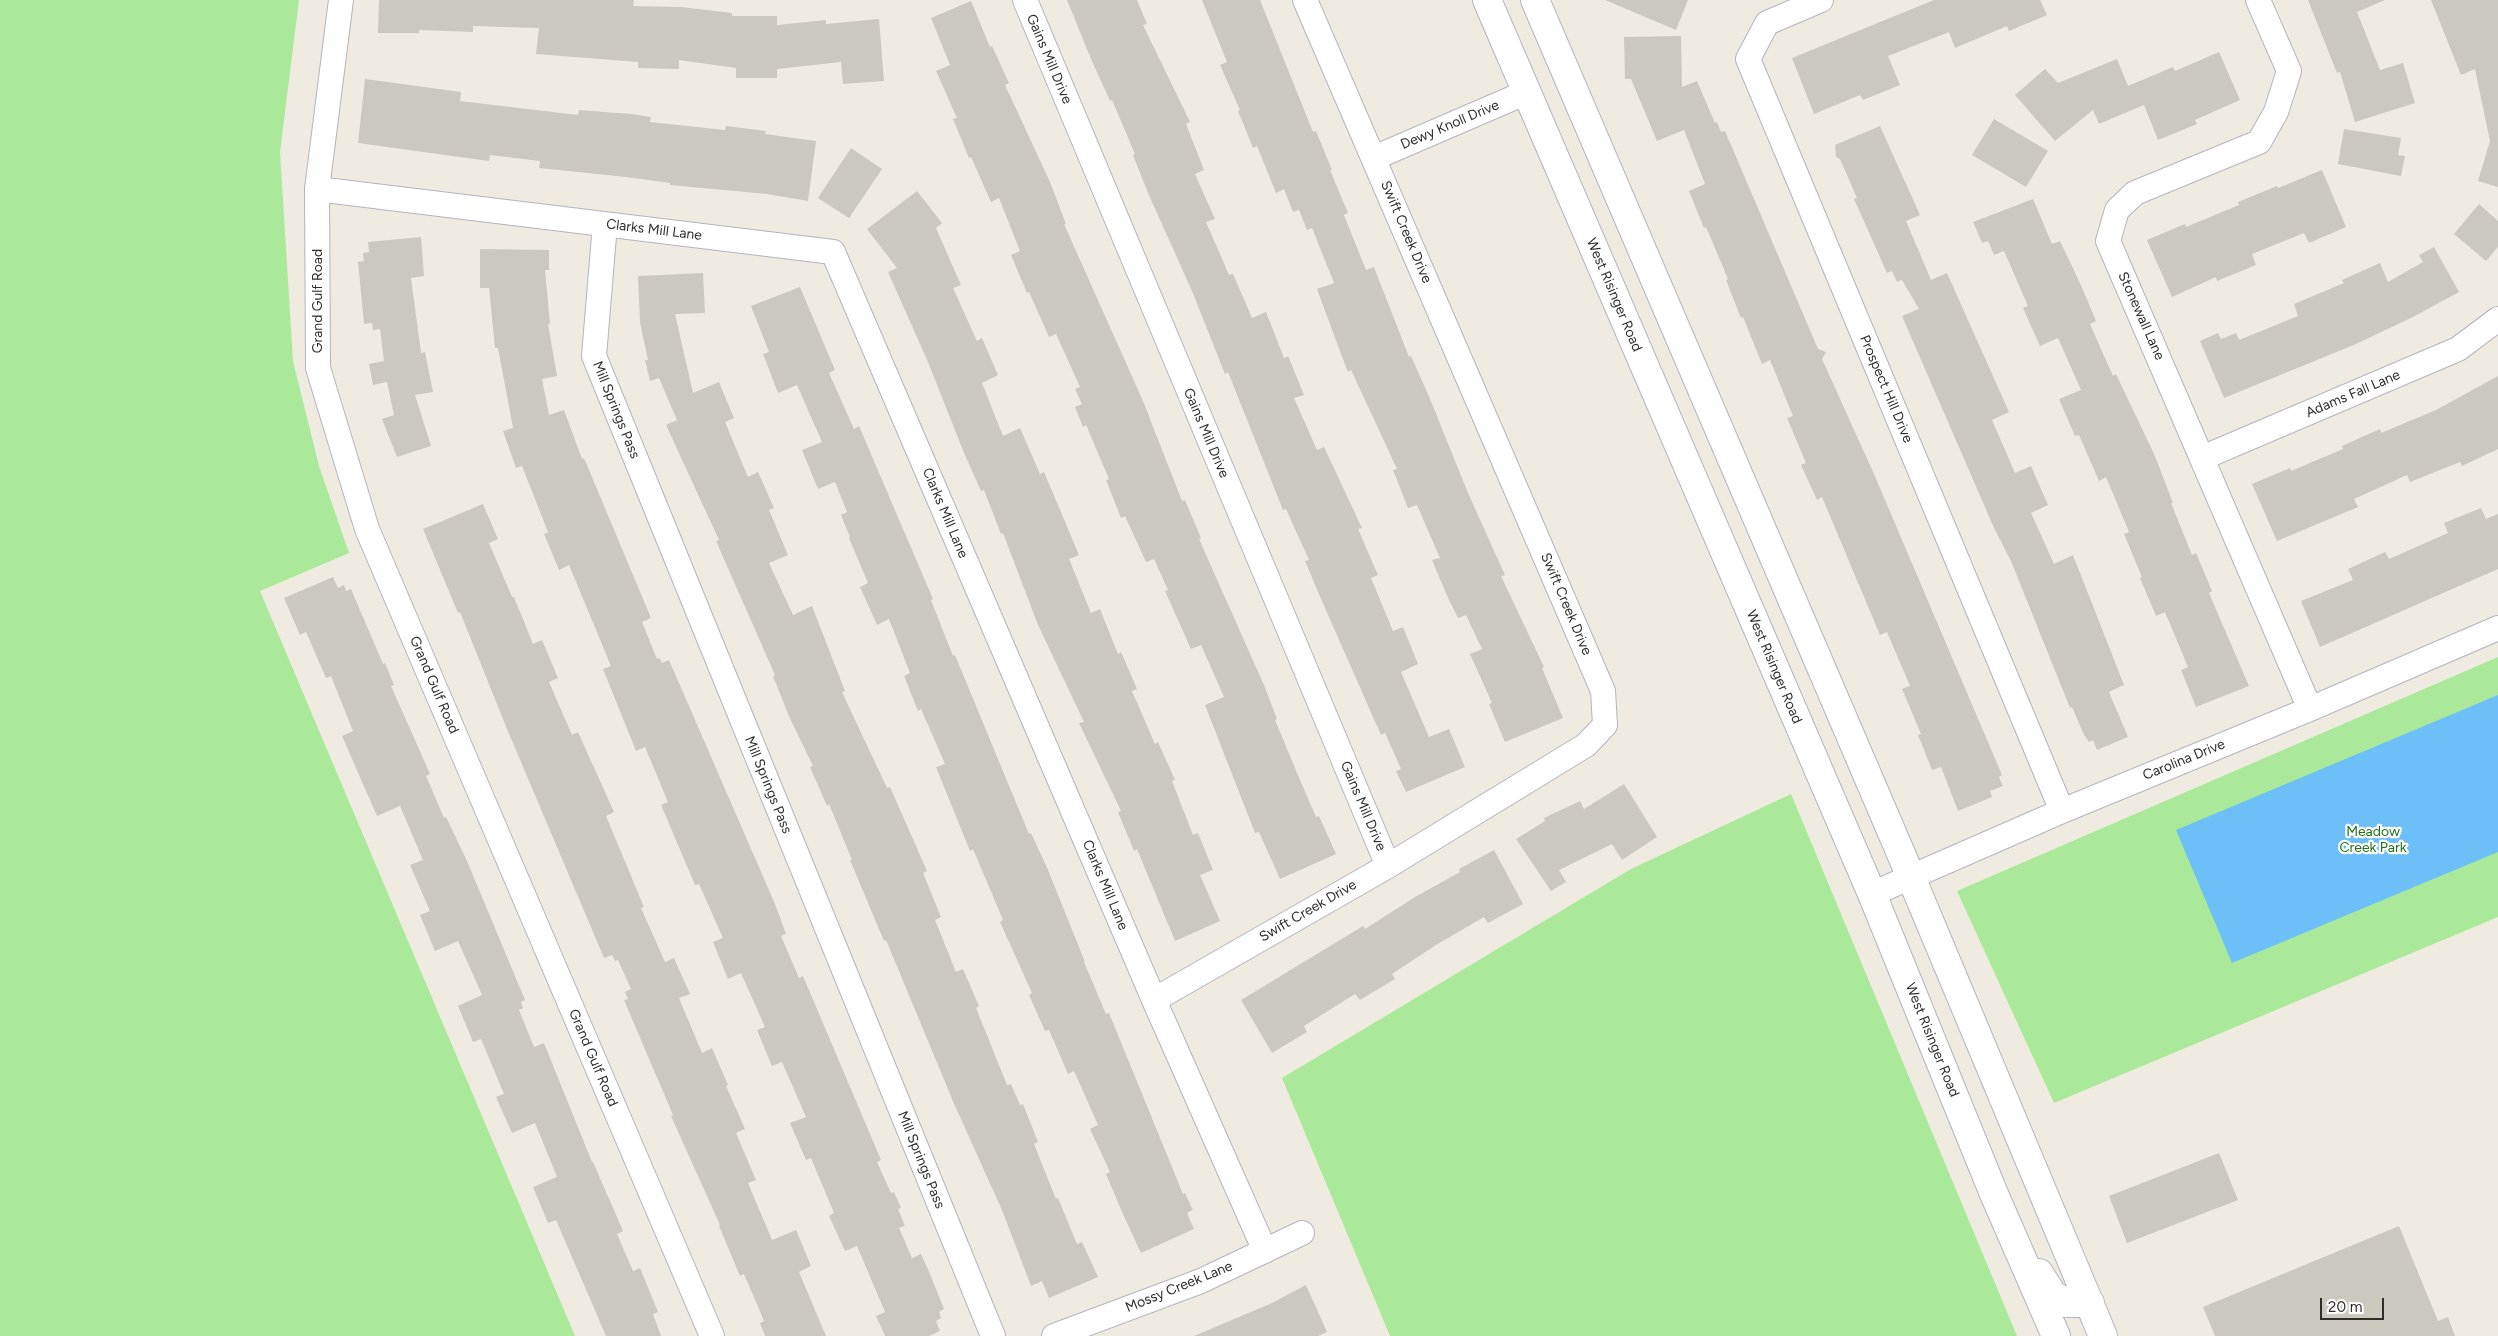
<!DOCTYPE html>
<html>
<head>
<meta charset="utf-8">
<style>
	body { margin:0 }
	#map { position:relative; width:2498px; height:1336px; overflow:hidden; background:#efebe0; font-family:Figtree,sans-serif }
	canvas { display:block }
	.scale { position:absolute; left:2320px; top:1298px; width:64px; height:22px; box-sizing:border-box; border:2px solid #2d2d2d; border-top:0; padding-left:6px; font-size:15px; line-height:18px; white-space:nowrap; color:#2d2d2d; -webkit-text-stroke:4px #fff; paint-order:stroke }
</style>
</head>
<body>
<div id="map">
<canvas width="2498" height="1336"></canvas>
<div class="scale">20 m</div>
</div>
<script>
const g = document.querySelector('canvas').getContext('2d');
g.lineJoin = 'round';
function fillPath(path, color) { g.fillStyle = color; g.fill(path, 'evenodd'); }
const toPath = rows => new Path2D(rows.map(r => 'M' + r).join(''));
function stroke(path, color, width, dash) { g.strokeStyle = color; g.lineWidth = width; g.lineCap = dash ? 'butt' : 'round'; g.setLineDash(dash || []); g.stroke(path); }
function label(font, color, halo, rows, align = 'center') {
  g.font = font + ' Figtree,sans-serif'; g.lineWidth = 4.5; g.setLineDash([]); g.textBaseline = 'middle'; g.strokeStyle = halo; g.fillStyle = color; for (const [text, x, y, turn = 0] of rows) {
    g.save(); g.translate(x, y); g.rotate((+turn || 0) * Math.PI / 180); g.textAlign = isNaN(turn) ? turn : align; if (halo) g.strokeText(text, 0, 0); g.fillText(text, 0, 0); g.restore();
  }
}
const green = toPath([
	[0,0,299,0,280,152,293,361,319,466,349,553,260,591,575,1336,0,1336],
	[2498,657,2498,917,2054,1103,1957,891],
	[1791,794,2017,1336,1390,1336,1282,1078,1631,869]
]);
const water = toPath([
	[2498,695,2498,852,2232,963,2176,830]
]);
const building = toPath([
	[379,0,634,0,633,6,681,7,732,13,732,16,777,16,777,25,826,20,826,24,879,19,884,81,843,84,841,62,777,69,777,78,736,78,736,68,679,60,679,69,638,68,638,62,536,54,539,28,473,26,473,32,419,30,419,33,378,33],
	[1067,0,1137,0,1147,24,1143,25,1190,122,1186,124,1204,170,1195,174,1215,219,1206,222,1229,275,1233,274,1252,318,1266,312,1284,358,1288,356,1304,395,1294,398,1317,450,1324,447,1362,528,1358,529,1378,575,1371,578,1393,631,1403,627,1418,664,1401,672,1429,737,1449,729,1465,767,1406,792,1396,771,1401,769,1385,733,1381,735,1321,599,1305,561,1309,560,1286,509,1283,510,1228,372,1225,374,1192,291,1148,193,1133,155,1135,154,1112,100,1110,101,1091,59],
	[1202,0,1260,0,1313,132,1316,131,1332,170,1330,170,1348,213,1344,215,1366,270,1374,267,1409,357,1411,356,1428,394,1468,493,1505,575,1501,576,1544,667,1542,668,1563,718,1505,742,1489,704,1492,703,1470,654,1482,649,1466,615,1458,618,1448,598,1432,560,1440,558,1417,505,1408,508,1393,470,1397,469,1351,370,1348,372,1341,354,1317,289,1334,283,1312,228,1307,230,1299,210,1293,212,1284,189,1276,193,1257,146,1253,148,1238,111,1240,110,1220,65,1227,62],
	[1605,0,1688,0,1676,30],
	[1934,0,2040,0,2047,15,2009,31,2007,26,1955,48,1949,32,1888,56,1900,85,1863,100,1860,95,1814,114,1792,58],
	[2308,0,2385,0,2357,12,2380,70,2403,63,2415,103,2355,122,2340,72,2337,73],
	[2431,0,2498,0,2498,187,2478,181,2490,141,2475,69,2461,75],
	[971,1,990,47,992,46,1009,83,1005,85,1050,182,1066,224,1064,224,1143,401,1182,501,1185,500,1201,538,1199,539,1264,685,1277,719,1275,720,1297,773,1316,817,1319,816,1336,854,1280,879,1259,832,1255,833,1205,705,1224,697,1201,645,1191,649,1165,591,1168,590,1154,559,1146,562,1125,516,1121,518,1106,480,1109,479,1086,425,1083,427,1075,407,1082,404,1075,389,1080,387,1056,334,1049,337,1029,292,1027,293,1011,255,1020,251,999,198,991,202,971,157,969,158,953,119,957,118,936,71,950,65,931,18],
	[1681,36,1682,87,1697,81,1715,123,1717,122,1721,132,1725,131,1818,349,1826,352,1822,359,1874,474,2002,775,1999,777,2003,786,1990,791,1992,797,1958,811,1941,767,1932,770,1918,735,1921,734,1902,689,1910,686,1887,632,1880,635,1822,497,1817,500,1801,465,1806,463,1787,418,1793,416,1770,360,1762,364,1743,317,1741,318,1726,280,1728,279,1706,227,1704,228,1689,191,1705,184,1684,130,1657,141,1631,79,1625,79,1624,37],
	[2219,52,2240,100,2195,120,2197,124,2158,140,2144,105,2099,124,2093,110,2055,141,2015,95,2045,69,2058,83,2117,59,2128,86,2173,67,2175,71],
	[365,79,461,92,460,101,578,115,579,110,631,114,651,117,650,122,725,130,726,126,766,131,765,134,816,141,808,201,767,194,670,185,670,183,626,177,539,168,540,161,490,155,489,161,358,143],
	[1994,119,2048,151,2026,187,1972,155],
	[1880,126,1920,215,1906,221,1931,280,1947,273,2009,412,1992,420,2015,473,2031,466,2048,505,2031,513,2054,564,2073,555,2124,685,2109,692,2128,737,2097,750,2093,740,2089,742,2084,735,2072,707,2070,708,2011,561,1994,528,1902,316,1919,309,1902,280,1897,282,1892,271,1887,273,1854,199,1857,198,1840,159,1836,157,1835,145],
	[2344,129,2401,138,2398,155,2405,156,2401,176,2338,164],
	[851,148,882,169,849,218,818,198],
	[2322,170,2346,227,2309,243,2304,233,2252,254,2256,265,2217,281,2216,277,2172,297,2147,240,2185,224,2186,227,2239,205,2238,202,2277,186,2278,188],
	[917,191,942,223,936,228,961,285,953,288,977,341,982,338,998,375,982,383,1003,436,1020,428,1040,474,1044,472,1079,555,1069,559,1091,613,1100,609,1118,654,1121,652,1137,689,1132,691,1155,744,1158,742,1175,780,1172,781,1193,835,1198,833,1213,870,1200,875,1220,921,1175,941,1137,849,1134,851,1118,812,1121,811,1079,723,1084,722,1038,625,1003,533,1001,534,984,490,981,491,964,453,928,362,888,272,897,268,867,229],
	[2033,199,2052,244,2060,241,2080,283,2096,321,2090,324,2113,376,2116,374,2155,456,2173,503,2171,503,2192,555,2196,553,2212,591,2209,593,2249,686,2196,707,2181,670,2188,667,2165,612,2156,616,2140,578,2142,577,2124,534,2129,532,2106,477,2099,481,2079,435,2075,436,2059,399,2081,390,2058,338,2040,346,2023,308,2028,306,2004,251,1994,255,1988,241,1982,243,1973,222],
	[2479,204,2498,221,2498,247,2486,261,2454,234],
	[421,237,424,276,411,278,421,353,425,352,433,392,415,395,431,446,397,457,382,419,394,415,387,382,373,385,369,364,384,361,380,329,373,330,372,323,364,324,358,262,364,261,363,253,369,252,368,242],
	[2434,247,2459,292,2413,317,2356,344,2224,398,2200,341,2218,333,2221,339,2236,333,2239,340,2298,316,2294,304,2344,283,2342,280,2380,263,2388,282,2423,262,2419,255],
	[480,249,549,250,549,270,545,270,550,324,548,324,557,376,542,379,549,415,564,410,582,459,584,458,651,618,642,622,657,659,659,658,662,663,669,660,775,904,786,934,781,936,799,978,803,976,881,1160,877,1162,891,1193,894,1192,901,1208,898,1209,905,1226,899,1228,912,1258,921,1254,930,1274,944,1309,939,1312,941,1318,936,1321,940,1331,929,1336,885,1336,876,1316,885,1312,857,1246,845,1251,829,1216,834,1213,811,1158,806,1160,790,1123,806,1117,782,1062,772,1066,757,1030,765,1027,741,973,728,979,713,942,723,938,699,884,695,885,661,805,668,802,645,747,636,751,603,669,611,666,569,565,559,570,544,534,548,532,522,466,516,468,503,431,513,428,498,348,495,348,489,288,480,288],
	[703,273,705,313,675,314,693,393,719,382,734,418,725,422,748,477,758,472,774,508,769,510,788,555,769,563,793,615,812,606,845,691,842,692,887,788,890,787,927,871,923,873,941,917,935,920,956,972,963,969,979,1006,976,1008,1007,1085,1011,1084,1020,1105,1023,1104,1038,1142,1034,1144,1056,1199,1058,1198,1077,1244,1082,1242,1098,1277,1049,1298,1042,1281,1031,1286,1002,1210,955,1106,886,940,884,941,850,860,852,860,829,804,827,806,810,767,813,766,788,714,773,676,775,675,716,541,719,540,666,425,677,420,659,378,650,381,645,360,648,360,640,323,638,276],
	[800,287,835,370,829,373,854,429,859,426,933,599,931,600,953,656,955,655,1029,834,1031,833,1048,870,1085,962,1084,962,1106,1014,1109,1013,1183,1194,1185,1193,1193,1210,1187,1213,1194,1229,1141,1253,1122,1212,1106,1174,1110,1172,1090,1129,1098,1125,1074,1071,1068,1074,1049,1030,1045,1031,1029,995,1032,993,1000,922,1003,920,973,849,970,851,936,767,945,764,921,709,918,711,904,676,910,673,889,619,877,625,860,587,868,583,849,538,850,537,841,515,847,512,835,482,818,489,802,450,822,442,797,385,778,393,763,354,769,352,751,306],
	[2498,376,2498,449,2462,466,2460,462,2410,482,2407,475,2354,499,2358,507,2277,541,2252,484,2290,468,2291,471,2343,449,2342,446,2380,429,2381,433,2436,410],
	[483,504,498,539,489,543,512,597,514,597,533,644,542,640,558,678,549,682,572,735,578,732,614,812,606,816,644,907,641,908,665,962,674,958,690,994,679,998,702,1053,712,1048,728,1085,726,1086,745,1129,736,1133,756,1180,748,1183,772,1240,796,1230,811,1266,799,1272,826,1336,765,1336,760,1323,764,1321,744,1274,740,1276,719,1226,720,1225,671,1116,673,1115,624,1000,628,999,625,992,631,989,618,960,615,961,612,955,604,958,507,729,460,612,458,613,423,529],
	[2481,508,2486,519,2498,514,2498,569,2320,647,2301,601,2353,580,2348,569,2385,552,2389,559,2448,533,2444,523],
	[333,577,338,588,344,585,346,591,351,589,383,664,385,663,394,685,391,686,430,774,426,776,444,818,446,817,467,861,525,1000,521,1002,523,1008,519,1010,534,1047,544,1043,592,1162,593,1162,623,1231,617,1234,633,1271,640,1268,658,1312,653,1314,661,1336,606,1336,556,1220,548,1223,533,1187,557,1177,535,1123,512,1133,496,1097,504,1094,481,1039,473,1042,458,1006,482,995,458,941,435,951,420,915,430,911,410,865,423,860,400,806,377,816,342,736,353,731,331,676,326,678,306,632,300,635,284,598],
	[1624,784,1657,837,1622,860,1612,844,1559,870,1566,882,1551,891,1516,839,1545,821,1544,818,1580,801,1584,809],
	[1494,850,1523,904,1488,923,1484,917,1436,945,1392,974,1395,979,1360,1000,1355,994,1304,1026,1307,1032,1272,1053,1241,1000,1363,926,1365,929,1415,897,1460,872,1459,869],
	[2219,1153,2238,1200,2127,1243,2109,1196],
	[2399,1226,2438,1321,2448,1317,2455,1336,2215,1336,2203,1307],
	[1306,1285,1327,1332,1318,1336,1194,1336,1272,1303]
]);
const street = toPath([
	[341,0,317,189,318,368,367,529,712,1336],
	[1025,0,1388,866],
	[1821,0,1767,23,1748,59,2062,811],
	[2258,0,2289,71,2276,112,2259,142,2135,193,2117,210,2108,241,2310,709],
	[1374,158,1527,92],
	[317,189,833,252,1154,1000,1265,1251],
	[605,224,594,356,993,1336],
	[2202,458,2458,349,2498,319],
	[1872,894,2062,811,2310,709,2498,628],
	[1154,1000,1388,866,1586,745,1605,725,1603,691,1305,0],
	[1054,1336,1201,1281,1302,1233]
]);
const secondary = toPath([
	[1487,0,1872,894,1994,1194,2056,1336],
	[1535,0,1911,877,2103,1336],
	[2039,1273,2053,1295,2067,1303,2090,1303]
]);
const streetNames = [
	["Gains Mill Drive",1049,59,67],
	["Dewy Knoll Drive",1450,125,-23],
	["Clarks Mill Lane",654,230,7],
	["Swift Creek Drive",1406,232,67],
	["West Risinger Road",1614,295,67],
	["Grand Gulf Road",318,301,-90],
	["Stonewall Lane",2141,316,66],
	["Prospect Hill Drive",1886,389,67],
	["Adams Fall Lane",2353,394,-23],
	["Mill Springs Pass",616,410,68],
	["Gains Mill Drive",1206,433,67],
	["Clarks Mill Lane",945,513,67],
	["Swift Creek Drive",1566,604,67],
	["West Risinger Road",1774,667,67],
	["Grand Gulf Road",434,685,67],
	["Carolina Drive",2184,760,-22],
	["Mill Springs Pass",768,785,68],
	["Gains Mill Drive",1363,806,67],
	["Clarks Mill Lane",1105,885,67],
	["Swift Creek Drive",1308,911,-30],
	["West Risinger Road",1932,1040,68],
	["Grand Gulf Road",593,1058,67],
	["Mill Springs Pass",921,1160,68],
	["Mossy Creek Lane",1179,1287,-22]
];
const parkNames = [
	["Meadow",2373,832],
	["Creek Park",2373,848]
];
fillPath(green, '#aae999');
fillPath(water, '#6dc0f7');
fillPath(building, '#cbc9be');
stroke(street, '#b3b4c2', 26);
stroke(secondary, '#b3b4c2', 30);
stroke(street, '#fff', 24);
stroke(secondary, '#fff', 28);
label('14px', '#2d2d2d', '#fff', streetNames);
label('14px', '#1d7216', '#fff', parkNames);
</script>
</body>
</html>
